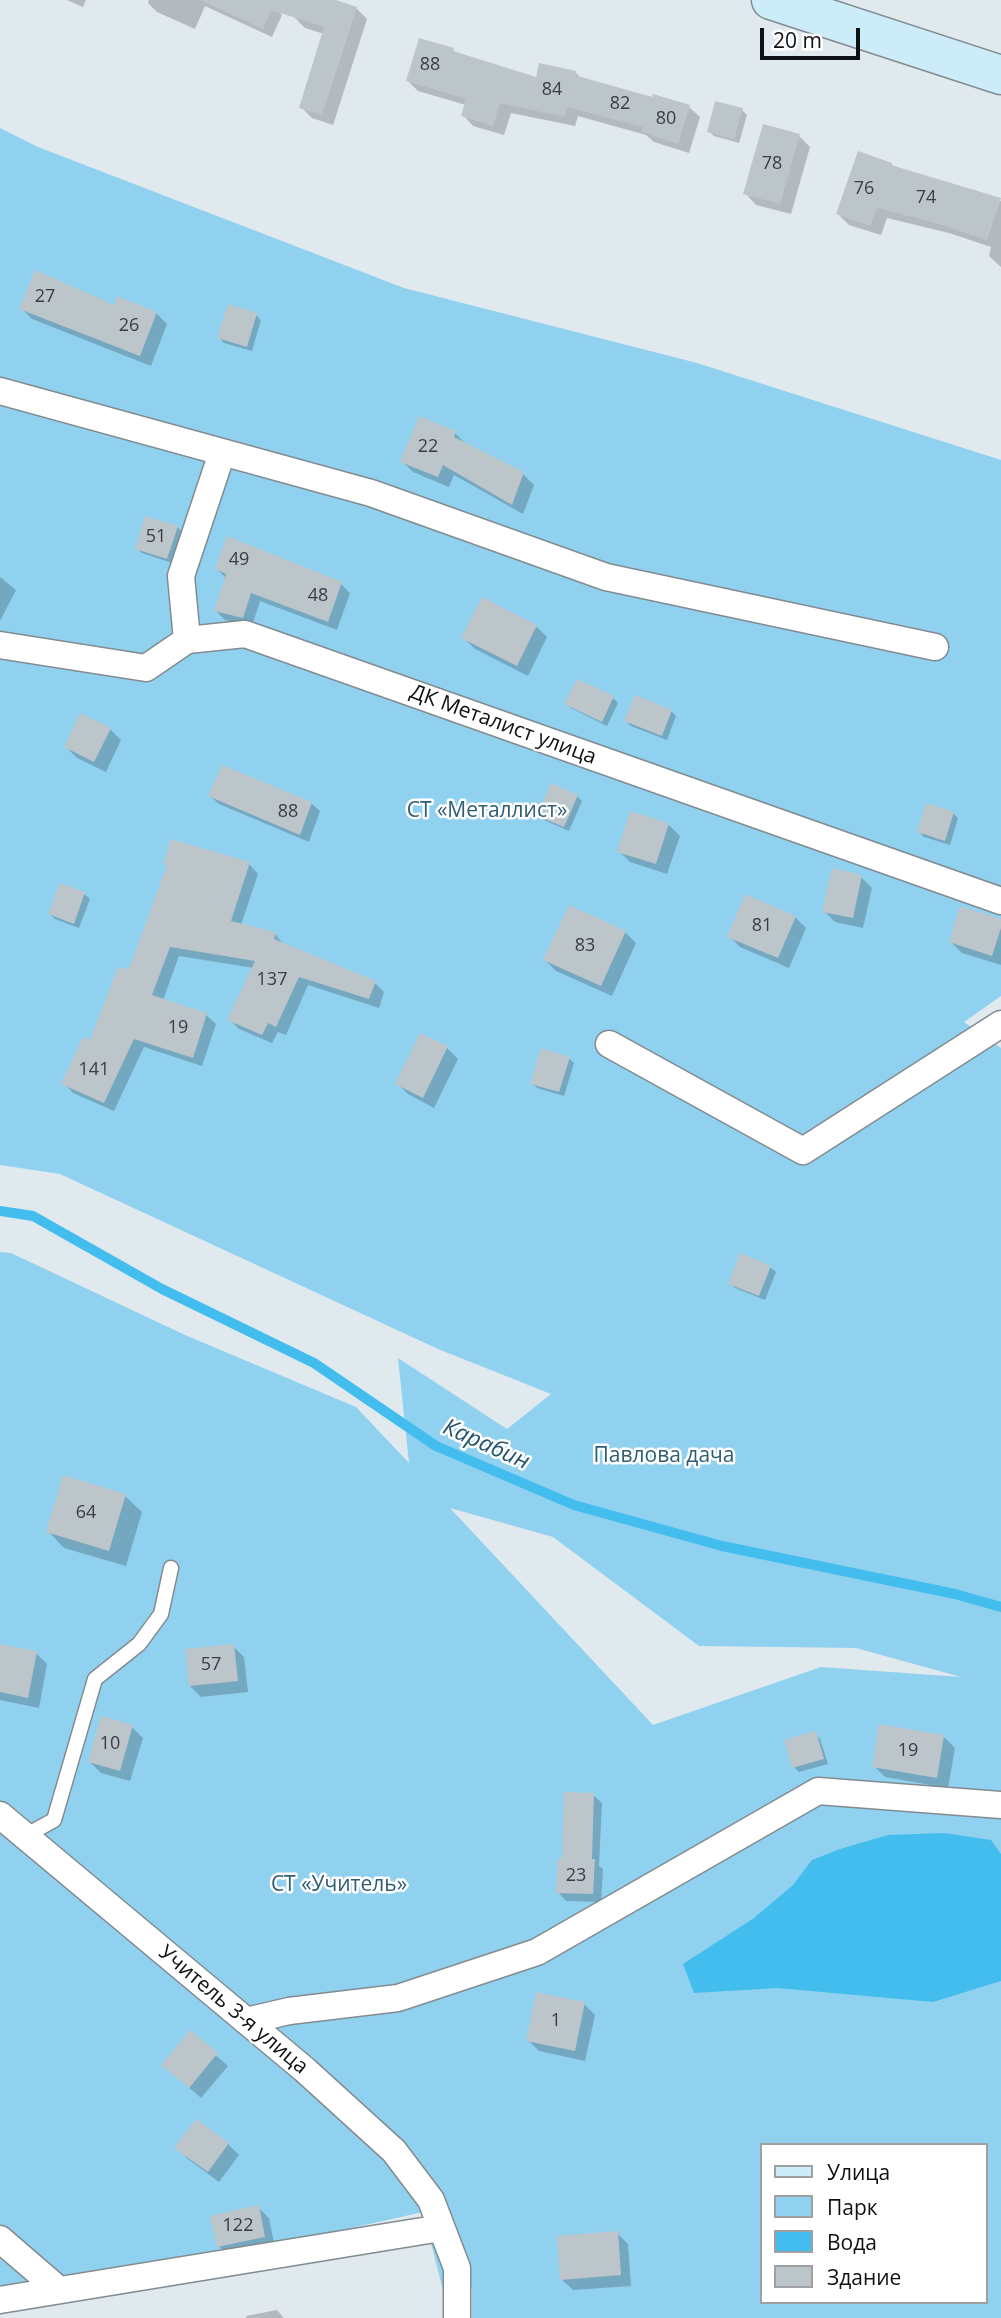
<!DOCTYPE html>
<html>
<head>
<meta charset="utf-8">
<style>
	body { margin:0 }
	#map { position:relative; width:1001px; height:2318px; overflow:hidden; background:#e0e9ee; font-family:"Open Sans",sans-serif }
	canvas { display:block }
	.legend { position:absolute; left:760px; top:2143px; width:228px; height:161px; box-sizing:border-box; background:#fff; border:2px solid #9fa0a1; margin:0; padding:9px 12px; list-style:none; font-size:21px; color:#0e1113 }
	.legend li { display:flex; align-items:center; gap:14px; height:35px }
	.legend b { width:35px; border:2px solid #9fa0a1 }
	.scale { position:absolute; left:760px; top:28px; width:100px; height:32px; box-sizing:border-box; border:4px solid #0e1113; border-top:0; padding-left:9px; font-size:21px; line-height:24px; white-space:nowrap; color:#0e1113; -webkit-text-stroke:5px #fff; paint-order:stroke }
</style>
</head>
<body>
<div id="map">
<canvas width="1001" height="2318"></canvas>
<ul class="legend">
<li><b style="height:9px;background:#cdecf9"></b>Улица</li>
<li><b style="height:19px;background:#91d1f0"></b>Парк</li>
<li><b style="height:19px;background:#42bdee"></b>Вода</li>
<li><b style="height:19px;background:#bcc5c9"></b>Здание</li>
</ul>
<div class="scale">20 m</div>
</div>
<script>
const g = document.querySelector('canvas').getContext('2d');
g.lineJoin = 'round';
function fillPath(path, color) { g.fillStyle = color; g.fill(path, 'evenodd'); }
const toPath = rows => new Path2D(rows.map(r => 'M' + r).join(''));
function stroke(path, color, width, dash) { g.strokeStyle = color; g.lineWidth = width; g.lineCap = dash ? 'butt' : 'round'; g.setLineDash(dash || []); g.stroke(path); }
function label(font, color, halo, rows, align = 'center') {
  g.font = font + ' "Open Sans",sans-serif'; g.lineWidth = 5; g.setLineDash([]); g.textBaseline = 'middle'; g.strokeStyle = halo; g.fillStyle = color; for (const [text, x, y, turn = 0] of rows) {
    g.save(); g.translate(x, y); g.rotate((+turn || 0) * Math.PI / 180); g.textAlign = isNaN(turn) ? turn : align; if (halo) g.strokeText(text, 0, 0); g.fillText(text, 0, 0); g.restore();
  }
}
const green = toPath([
	[0,128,38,147,404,288,697,363,1001,460,1001,996,964,1022,1001,1048,1001,2318,472,2318,472,2288,443,2290,423,2212,249,2251,30,2280,0,2286,0,1252,11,1253,185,1335,356,1407,409,1463,398,1358,507,1429,551,1394,438,1349,60,1174,0,1165],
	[450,1508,553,1537,699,1646,856,1648,961,1677,821,1667,653,1725],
	[761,2145,985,2145,985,2302,761,2302]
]);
const water = toPath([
	[944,1833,991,1840,1001,1854,1001,1981,933,2002,777,1988,694,1993,683,1964,754,1918,793,1885,812,1860,840,1849,888,1835]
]);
const shadow = toPath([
	[67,0,86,0,83,7],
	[149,0,260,0,273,5,282,15,272,37,205,6,195,29,157,12,148,3],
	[299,0,330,0,356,8,367,19,333,125,312,118,301,107,324,34,305,28,294,17],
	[453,50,457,54,537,79,575,72,582,79,689,107,700,117,689,153,654,142,646,135,578,116,575,126,511,113,504,135,473,126,463,115,466,105,418,91,408,81],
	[742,110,747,115,739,143,714,136,709,131],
	[799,136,810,147,791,214,756,205,745,193],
	[891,164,894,168,1001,201,1001,267,989,256,991,247,949,233,887,218,881,235,849,225,838,214],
	[115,307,156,313,167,324,151,366,32,319,21,308],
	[256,315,261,320,252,351,224,343,219,337],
	[455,433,466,444,523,474,534,485,523,514,454,475,449,487,413,472,402,461],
	[177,527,182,532,172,563,142,553,137,548],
	[217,569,341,584,350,593,337,630,260,601,252,626,225,620,216,611,227,579],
	[0,577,16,590,0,621],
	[536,626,547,637,528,676,475,649,464,638],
	[613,698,618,703,607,726,571,708,566,703],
	[671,711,676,716,667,740,631,726,626,721],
	[110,729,121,740,106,772,77,758,66,747],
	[210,796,311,803,320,811,309,842,219,804],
	[577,796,582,801,569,831,544,820,539,815],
	[631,813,669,825,680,836,667,874,630,862,619,851],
	[953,813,958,818,950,845,924,837,919,832],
	[165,864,249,864,258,874,241,925,275,934,284,945,375,983,384,992,379,1008,308,985,286,1035,278,1032,272,1043,239,1029,229,1019,254,968,179,956,163,1000,206,1015,216,1024,202,1066,144,1047,114,1111,73,1093,64,1083,91,1042,130,972,168,866],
	[861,877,872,888,863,928,835,922,824,911],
	[61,885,84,894,90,899,79,928,55,919,50,914],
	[795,917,806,928,789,968,740,947,729,936],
	[1001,921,1001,965,962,953,951,942],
	[625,932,636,943,612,996,556,971,545,960],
	[421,1035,447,1048,458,1059,434,1108,408,1094,397,1083],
	[569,1058,574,1063,564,1096,537,1088,532,1083],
	[770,1267,776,1272,765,1300,735,1288,730,1283],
	[125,1496,142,1512,126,1566,64,1548,48,1531],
	[0,1646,36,1653,47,1664,39,1708,0,1700],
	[233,1646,244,1657,248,1692,201,1697,190,1686],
	[132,1727,143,1738,130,1781,101,1773,90,1762],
	[815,1733,820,1739,828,1764,799,1772,794,1767],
	[944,1737,955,1748,948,1788,885,1777,874,1766],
	[593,1795,602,1803,599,1866,603,1869,601,1902,566,1901,558,1892,564,1860],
	[584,2004,595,2015,585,2061,539,2051,528,2040],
	[190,2033,228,2066,201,2098,163,2065],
	[228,2144,239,2155,219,2182,188,2159,177,2148],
	[258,2207,269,2218,275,2248,230,2257,219,2246],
	[617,2233,628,2244,631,2286,573,2290,561,2279],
	[277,2310,284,2318,246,2318,246,2316]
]);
const stream = toPath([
	[0,1211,33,1216,162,1289,314,1363,436,1446,574,1505,722,1546,955,1594,1001,1607]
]);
const building = toPath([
	[200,0,336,0,357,7,322,115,299,108,324,27,271,10,263,29],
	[419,38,454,48,453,51,536,77,539,63,576,71,574,75,652,97,653,94,690,105,678,144,641,132,643,127,567,107,565,117,500,103,493,126,461,116,466,99,406,81],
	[715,101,743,108,734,139,707,132],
	[763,124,800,134,780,204,743,194],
	[858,151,892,163,891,165,1001,198,987,240,936,223,877,208,870,226,836,214],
	[35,270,114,305,117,296,157,312,140,356,19,309],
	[228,304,257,313,247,347,217,338],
	[419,416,456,431,454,437,524,472,512,505,443,465,438,477,400,462],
	[145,516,178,526,167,559,135,549],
	[227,536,342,582,328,622,251,593,243,618,214,611,226,574,215,569],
	[482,597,537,625,517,666,461,638],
	[577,679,614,696,602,722,564,704],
	[635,695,672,710,662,736,624,721],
	[80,713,111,728,94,762,64,747],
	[222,765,312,802,300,835,208,796],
	[551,783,578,795,564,827,537,816],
	[926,803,954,812,945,841,917,832],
	[630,811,669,823,656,864,617,852],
	[171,839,250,862,231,921,276,932,274,939,376,981,369,999,299,977,276,1027,268,1023,262,1035,227,1020,255,961,170,947,152,995,207,1013,193,1058,134,1039,104,1103,61,1084,83,1037,90,1040,118,967,129,969,167,865,163,864],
	[832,868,862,875,853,918,822,912],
	[60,883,85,892,74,924,48,914],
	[745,894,796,916,778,958,727,937],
	[569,905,626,931,601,986,543,960],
	[960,906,1001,919,1001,928,992,956,949,942],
	[420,1033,448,1046,423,1098,395,1084],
	[541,1048,570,1057,559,1092,530,1084],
	[740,1253,771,1266,759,1296,728,1284],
	[63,1475,126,1494,109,1551,46,1532],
	[0,1644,37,1651,28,1698,0,1692],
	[234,1644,238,1681,189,1686,185,1649],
	[101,1716,133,1725,120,1771,88,1762],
	[879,1724,944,1735,937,1778,872,1767],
	[816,1731,824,1759,792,1768,784,1740],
	[564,1792,594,1793,592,1859,595,1859,593,1894,556,1893,558,1858,562,1858],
	[536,1992,585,2002,575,2051,526,2041],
	[190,2030,218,2053,189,2088,161,2065],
	[196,2119,229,2143,208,2172,174,2148],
	[259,2205,265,2237,217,2247,210,2216],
	[618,2231,621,2275,560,2280,557,2236]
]);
const lane = toPath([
	[25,1836,54,1820,95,1679,139,1644,161,1614,171,1568]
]);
const street = toPath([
	[0,391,371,493,606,577,935,647],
	[187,640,181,576,222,453],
	[0,645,146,668,187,640,245,634,1001,901],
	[609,1044,803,1151,1001,1024],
	[0,1815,305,2070,394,2151,431,2200,457,2268,457,2318],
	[246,2021,289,2011,398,1998,537,1952,818,1791,1001,1805],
	[0,2239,58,2289],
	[0,2300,441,2228]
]);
const secondary = toPath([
	[771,0,1001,75]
]);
const numberNames = [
	["88",430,65],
	["84",552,90],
	["82",620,104],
	["80",666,119],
	["78",772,164],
	["76",864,189],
	["74",926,198],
	["27",45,297],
	["26",129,326],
	["22",428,447],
	["51",156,537],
	["49",239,560],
	["48",318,596],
	["88",288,812],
	["81",762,926],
	["83",585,946],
	["137",272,980],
	["19",178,1028],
	["141",94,1070],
	["64",86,1513],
	["57",211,1665],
	["10",110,1744],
	["19",908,1751],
	["23",576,1876],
	["1",556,2021],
	["122",238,2226]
];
const streetNames = [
	["ДК Металист улица",503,725,20],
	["Учитель 3-я улица",233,2010,40]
];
const parkNames = [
	["СТ «Металлист»",487,811],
	["Павлова дача",664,1456],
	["СТ «Учитель»",339,1885]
];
const waterNames = [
	["Карабин",486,1445,24]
];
fillPath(green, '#91d1f0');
fillPath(water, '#42bdee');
fillPath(shadow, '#0003');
stroke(stream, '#42bdee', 10);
fillPath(building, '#bcc5c9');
stroke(lane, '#828b8f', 17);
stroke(street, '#828b8f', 29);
stroke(secondary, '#828b8f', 41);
stroke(lane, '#fff', 14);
stroke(street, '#fff', 26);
stroke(secondary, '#cdecf9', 38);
label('18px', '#3a3e40', null, numberNames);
label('21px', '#0e1113', '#fff', streetNames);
label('21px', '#2e5e73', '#fff', parkNames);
label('italic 23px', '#24556a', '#fff', waterNames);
</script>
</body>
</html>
